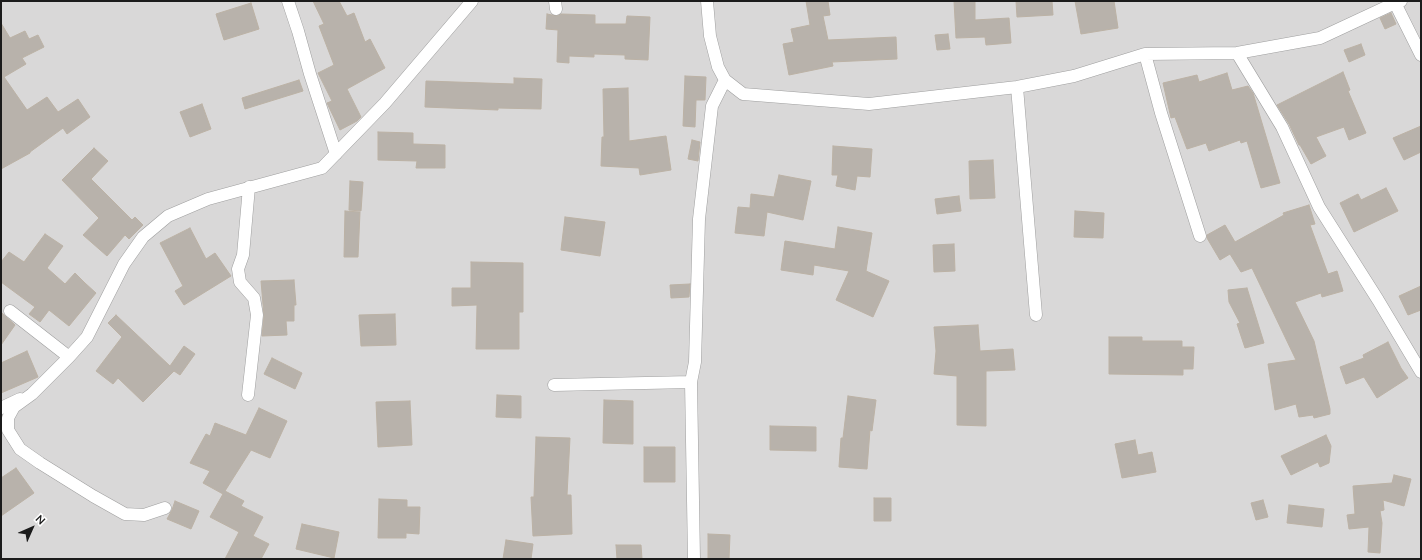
<!DOCTYPE html>
<html>
<head>
<meta charset="utf-8">
<style>
	body { margin:0 }
	#map { position:relative; width:1422px; height:560px; overflow:hidden; background:#eceae1; font-family:Mulish,sans-serif }
	canvas { display:block }
	.frame { position:absolute; inset:0; border:2px solid #1b1b1b; pointer-events:none }
	.north { position:absolute; left:12px; top:508px; width:40px; height:40px; -webkit-text-stroke:3px #fff; paint-order:stroke; rotate:45deg; font-size:11px; font-weight:700; line-height:16px; text-align:center; color:#1b1b1b }
	.north::after { content:''; display:block; margin:auto; width:14px; height:18px; background:#1b1b1b; clip-path:polygon(50% 0,100% 100%,50% 72%,0 100%) }
</style>
</head>
<body>
<div id="map">
<canvas width="1422" height="560"></canvas>
<div class="frame"></div>
<div class="north">N</div>
</div>
<script>
const g = document.querySelector('canvas').getContext('2d');
g.lineJoin = 'round';
function fillPath(path, color) { g.fillStyle = color; g.fill(path, 'evenodd'); }
const toPath = rows => new Path2D(rows.map(r => 'M' + r).join(''));
function stroke(path, color, width, dash) { g.strokeStyle = color; g.lineWidth = width; g.lineCap = dash ? 'butt' : 'round'; g.setLineDash(dash || []); g.stroke(path); }
const residential = toPath([
	[1,1,1421,1,1421,559,1,559]
]);
const building = toPath([
	[313,1,339,1,347,16,354,13,365,42,370,39,385,68,347,89,361,117,357,121,340,130,327,103,332,101,318,73,334,65,319,26,324,24,313,1],
	[806,1,828,1,830,15,823,16,828,40,896,37,897,59,832,62,833,66,789,75,783,44,794,42,791,29,810,25,806,1],
	[954,1,975,1,975,20,1009,18,1011,43,986,45,985,37,956,38,954,1],
	[1016,1,1052,1,1053,15,1017,17,1016,1],
	[1075,1,1114,1,1118,28,1081,34,1075,1],
	[251,3,259,29,224,40,216,14,251,3],
	[1391,13,1396,24,1385,29,1380,18,1391,13],
	[547,14,557,16,561,14,595,15,595,24,626,24,627,16,650,17,648,60,625,59,625,55,594,54,594,57,569,56,569,63,557,62,558,30,546,29,547,14],
	[1,23,10,38,25,31,29,39,38,35,44,47,22,58,26,64,4,77,27,110,47,97,58,112,78,99,90,117,67,134,63,128,30,152,30,153,1,169,1,23],
	[948,34,950,49,937,50,935,35,948,34],
	[1361,44,1365,55,1349,62,1344,50,1361,44],
	[1343,72,1350,90,1348,91,1366,133,1349,140,1344,127,1316,137,1326,156,1311,164,1300,145,1299,145,1289,124,1277,105,1343,72],
	[1227,73,1232,90,1248,86,1253,93,1280,183,1261,188,1247,141,1241,143,1240,140,1209,151,1206,143,1187,149,1175,117,1171,118,1163,83,1197,75,1199,82,1227,73],
	[685,76,706,77,705,100,696,100,695,127,683,126,685,76],
	[514,78,542,79,541,109,498,108,498,110,425,107,426,81,514,84,514,78],
	[299,80,303,91,245,109,242,98,299,80],
	[628,88,629,141,666,136,671,170,640,175,639,168,601,166,602,137,604,137,603,89,628,88],
	[202,104,211,129,190,137,180,112,202,104],
	[1421,126,1421,152,1404,160,1393,138,1421,126],
	[378,132,413,133,413,144,445,145,445,168,416,168,417,161,378,160,378,132],
	[692,140,700,142,698,161,688,159,692,140],
	[833,146,872,149,870,177,857,176,855,190,836,186,838,175,832,175,833,146],
	[94,148,108,161,91,179,132,220,135,217,143,225,129,239,125,235,107,256,83,235,99,218,62,180,94,148],
	[993,160,995,198,970,199,969,161,993,160],
	[779,175,811,181,803,220,767,212,764,236,735,233,738,207,750,208,751,194,774,197,779,175],
	[350,181,363,182,361,211,349,210,350,181],
	[1386,188,1398,211,1354,232,1340,203,1358,194,1361,200,1386,188],
	[959,196,961,211,937,214,935,199,959,196],
	[1309,205,1315,224,1310,225,1328,274,1337,271,1343,291,1322,297,1321,293,1295,302,1314,341,1330,409,1330,414,1314,418,1313,415,1299,417,1296,404,1275,410,1268,364,1296,360,1252,268,1241,272,1230,254,1220,260,1207,238,1207,235,1225,225,1235,242,1284,215,1283,213,1309,205],
	[345,211,360,212,358,257,344,257,345,211],
	[1075,211,1104,213,1103,238,1074,237,1075,211],
	[565,217,605,222,600,256,561,250,565,217],
	[838,227,872,233,866,271,889,281,873,317,836,300,849,271,814,265,813,275,781,270,785,241,835,249,838,227],
	[190,228,206,259,215,253,231,276,184,305,175,291,183,286,160,243,190,228],
	[45,234,63,246,47,268,65,284,75,273,85,283,84,284,85,283,96,293,69,326,49,310,40,322,29,314,35,307,1,282,1,262,9,252,24,262,45,234],
	[954,244,955,271,934,272,933,245,954,244],
	[471,262,523,263,523,312,519,312,519,349,476,349,477,305,452,306,452,288,471,288,471,262],
	[294,280,296,305,294,305,294,321,286,321,287,335,262,336,264,316,261,281,294,280],
	[690,284,689,297,671,298,670,285,690,284],
	[1421,286,1421,310,1408,315,1399,296,1421,286],
	[1247,288,1264,343,1245,348,1237,324,1240,323,1229,302,1228,290,1247,288],
	[1,312,15,325,1,345,1,312],
	[395,314,396,345,361,346,359,315,395,314],
	[116,315,170,366,184,346,195,354,180,375,174,371,143,402,118,378,113,384,96,371,122,337,108,323,116,315],
	[978,325,980,351,1013,349,1015,370,986,371,986,426,957,425,957,376,934,374,936,351,934,327,978,325],
	[1109,337,1142,337,1142,341,1182,341,1182,347,1194,347,1193,369,1183,369,1183,375,1109,374,1109,337],
	[1388,342,1401,368,1408,378,1377,398,1364,377,1346,384,1340,367,1364,358,1363,355,1388,342],
	[27,351,38,377,1,393,1,363,27,351],
	[272,358,302,373,295,389,264,374,272,358],
	[497,395,521,396,521,418,496,417,497,395],
	[848,396,876,400,872,431,870,430,867,469,839,467,841,438,843,438,848,396],
	[604,400,633,401,633,444,603,443,604,400],
	[410,401,412,445,378,447,376,402,410,401],
	[259,408,287,421,270,458,251,450,225,491,244,501,241,506,263,517,253,536,269,544,261,559,225,559,239,532,210,517,223,494,203,483,210,471,190,463,206,434,210,436,215,423,246,435,259,408],
	[770,426,816,427,816,451,770,450,770,426],
	[1326,435,1331,446,1329,463,1320,467,1318,462,1291,475,1281,456,1326,435],
	[536,437,570,438,567,495,571,495,572,534,533,536,531,497,534,497,536,437],
	[1135,440,1138,455,1152,452,1156,472,1122,478,1115,444,1135,440],
	[644,447,675,447,675,482,644,482,644,447],
	[16,468,34,493,1,516,1,478,16,468],
	[1394,475,1411,479,1404,506,1383,500,1384,510,1380,511,1382,523,1380,553,1368,552,1369,527,1349,529,1347,515,1355,514,1353,486,1392,483,1394,475],
	[874,498,891,498,891,521,874,521,874,498],
	[379,499,407,500,407,507,420,507,419,534,406,533,406,538,378,538,379,499],
	[1263,500,1268,517,1256,520,1251,503,1263,500],
	[175,501,199,511,191,529,167,519,172,510,175,501],
	[1289,505,1324,509,1322,527,1287,523,1289,505],
	[302,524,339,532,334,558,296,549,302,524],
	[708,534,730,535,729,559,708,559,708,534],
	[506,540,533,544,531,559,503,559,506,540],
	[616,545,641,545,642,559,617,559,616,545]
]);
const minor = toPath([
	[288,1,298,31,310,74,336,154],
	[555,1,556,9],
	[1395,3,1421,55],
	[1237,53,1282,127,1319,207,1378,300,1421,372],
	[1145,54,1161,113,1200,236],
	[725,80,743,94,869,104,1017,87,1074,76,1145,54,1237,53,1320,38,1395,3,1401,1],
	[1017,87,1036,315],
	[10,311,69,357],
	[691,382,694,559],
	[554,385,691,382,695,362,699,219,712,106,725,80,718,67,710,36,707,1],
	[248,395,257,315,254,298,240,282,238,269,243,255,249,187],
	[1,408,20,399],
	[165,508,144,515,125,514,93,496,40,463,20,449,8,430,8,418,14,407,32,394,69,357,87,337,124,264,143,237,168,216,208,199,322,168,385,103,472,1]
]);
fillPath(residential, '#d9d8d8');
fillPath(building, '#b8b2ab');
stroke(building, '#bcb2a5', 1);
stroke(minor, '#9f9f9f', 13);
stroke(minor, '#fff', 12);
</script>
</body>
</html>
